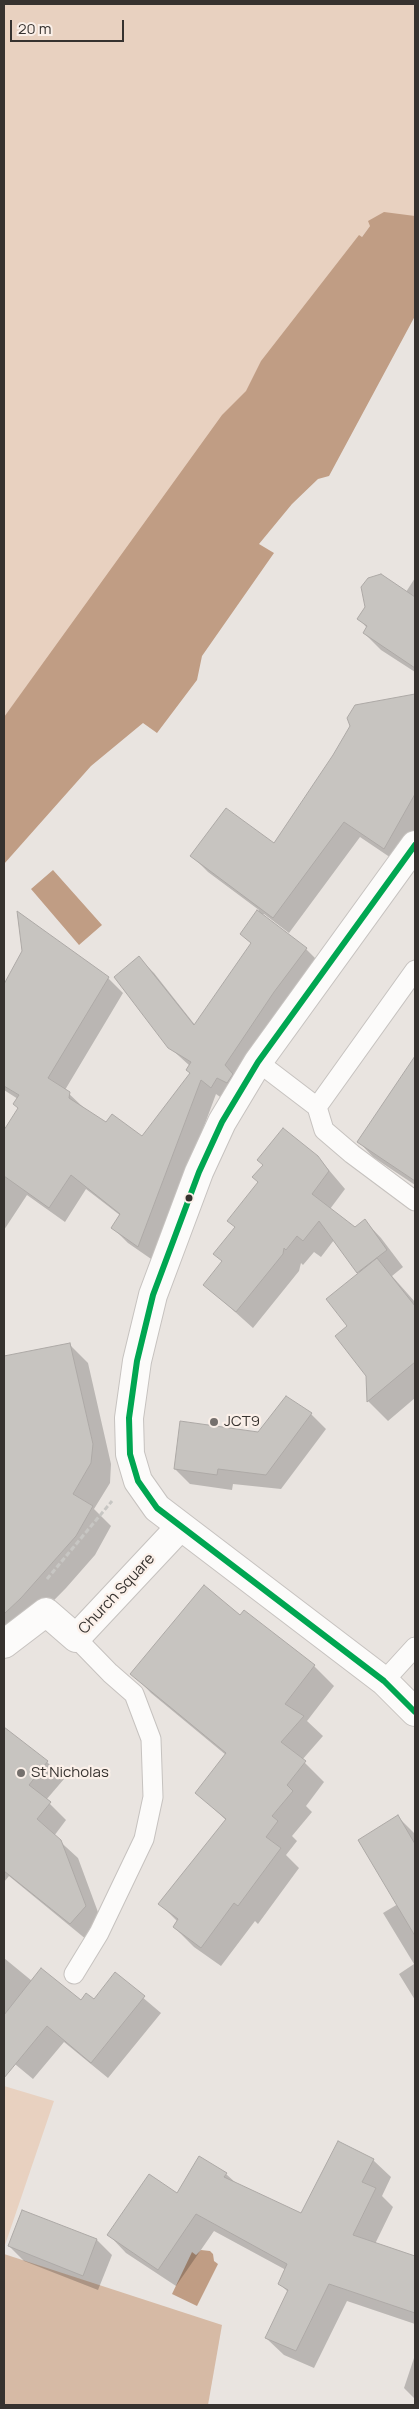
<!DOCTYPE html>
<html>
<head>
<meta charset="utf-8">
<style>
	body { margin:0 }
	#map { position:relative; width:419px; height:2409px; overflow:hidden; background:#e9e4e0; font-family:Manrope,sans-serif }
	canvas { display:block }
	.frame { position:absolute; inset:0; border:5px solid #36322f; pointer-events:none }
	.scale { position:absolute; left:10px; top:20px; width:114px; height:22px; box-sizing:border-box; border:2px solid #36322f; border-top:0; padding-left:6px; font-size:15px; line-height:18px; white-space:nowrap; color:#36322f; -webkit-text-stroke:4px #fbf0e9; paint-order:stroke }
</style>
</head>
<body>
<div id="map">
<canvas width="419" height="2409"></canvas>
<div class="frame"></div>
<div class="scale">20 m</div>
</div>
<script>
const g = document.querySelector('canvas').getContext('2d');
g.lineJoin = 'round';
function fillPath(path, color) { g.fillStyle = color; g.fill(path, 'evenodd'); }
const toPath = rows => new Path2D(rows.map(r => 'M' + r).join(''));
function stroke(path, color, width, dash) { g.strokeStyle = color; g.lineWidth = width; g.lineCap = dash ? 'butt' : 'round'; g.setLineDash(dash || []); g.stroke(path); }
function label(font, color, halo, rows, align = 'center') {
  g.font = font + ' Manrope,sans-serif'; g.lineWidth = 4.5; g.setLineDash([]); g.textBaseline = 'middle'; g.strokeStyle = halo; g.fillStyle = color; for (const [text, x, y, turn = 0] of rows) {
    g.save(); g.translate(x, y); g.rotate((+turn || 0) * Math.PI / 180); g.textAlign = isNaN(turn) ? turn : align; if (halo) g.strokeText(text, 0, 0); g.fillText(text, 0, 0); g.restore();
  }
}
const green = toPath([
	[4,4,415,4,415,223,370,226,4,717],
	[4,2086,54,2101,4,2248]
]);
const forest = toPath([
	[4,2254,222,2325,208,2405,4,2405]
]);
const water = toPath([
	[384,212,415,216,415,316,329,476,318,479,292,504,259,544,274,553,202,656,197,680,157,733,143,723,91,766,4,864,4,717,222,415,246,391,261,361,359,235,362,237,370,226,368,221],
	[53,870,102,925,79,945,31,889],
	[201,2250,210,2251,213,2254,214,2261,218,2264,197,2306,172,2294,192,2252,196,2255]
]);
const shadow = toPath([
	[415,578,415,672,381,650,364,633,367,628,359,619,406,592],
	[392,700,415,714,415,837,400,864,360,837,289,933,264,914,262,915,306,949,321,964,227,1102,216,1094,154,1261,128,1243,113,1228,121,1216,86,1189,65,1222,27,1195,4,1230,4,1132,19,1109,18,1099,4,1090,4,1020,12,1007,4,999,4,986,23,951,108,978,123,993,65,1090,84,1108,106,1123,142,1138,191,1073,190,1066,169,1047,139,958,154,973,195,1025,252,944,241,934,259,910,208,872,192,856,274,845],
	[415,1058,415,1185,373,1157,359,1142],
	[317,1156,345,1189,330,1209,355,1228,365,1221,381,1238,403,1267,392,1276,415,1302,415,1398,388,1421,368,1401,367,1376,349,1326,360,1273,334,1240,321,1257,314,1252,303,1265,301,1263,299,1271,253,1328,205,1285,223,1262,215,1254],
	[69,1344,88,1363,111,1464,110,1483,94,1509,111,1526,95,1555,66,1588,4,1651,5,1438,4,1358],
	[287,1398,311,1414,326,1429,281,1489,233,1484,232,1490,190,1484,175,1469,258,1433],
	[245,1612,314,1666,334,1686,307,1721,323,1736,302,1760,324,1782,306,1806,312,1812,292,1836,297,1841,286,1855,299,1868,258,1924,255,1921,221,1966,194,1947,174,1927,178,1922,160,1904,227,1821,197,1793,226,1755,151,1693,132,1673,240,1617],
	[14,1737,47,1762,64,1779,46,1800,66,1820,54,1836,78,1858,102,1923,87,1940,9,1876,4,1882,4,1750],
	[398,1817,415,1834,415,2000,399,1974,414,1964,383,1913,398,1904],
	[4,1958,32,1981,81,2002,94,2001,115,1974,161,2013,108,2078,64,2042,33,2079,4,2055],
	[373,2160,391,2177,382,2196,393,2207,375,2244,415,2257,415,2324,347,2301,314,2368,284,2355,266,2338,288,2292,280,2284,286,2270,214,2231,176,2286,126,2253,109,2235,178,2195,226,2174,237,2184,301,2215],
	[23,2212,97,2240,112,2255,98,2290,24,2261,9,2246],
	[415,2355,415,2399,404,2388]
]);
const building = toPath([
	[381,574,415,597,415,668,363,633,367,626,357,619,365,607,361,587,368,578,381,574],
	[415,694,415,794,384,849,344,822,273,918,190,856,226,808,274,843,333,755,350,726,347,718,355,705,415,694],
	[257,910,307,948,274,992,225,1065,233,1074,227,1083,217,1078,211,1088,201,1080,138,1247,111,1228,120,1214,71,1175,49,1208,4,1176,4,1130,18,1108,13,1104,19,1095,4,1086,4,984,22,951,17,911,109,977,48,1078,70,1092,69,1098,106,1122,112,1114,142,1136,190,1073,186,1070,191,1062,168,1048,114,977,139,956,194,1025,251,943,240,934,257,910],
	[415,1056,415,1181,357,1142,415,1056],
	[283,1128,318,1156,329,1171,312,1194,355,1227,365,1219,387,1250,357,1273,319,1221,303,1241,297,1236,286,1250,284,1248,283,1254,236,1312,203,1285,222,1261,213,1254,235,1227,227,1221,258,1182,252,1177,263,1165,257,1160,283,1128],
	[377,1258,415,1306,415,1362,367,1402,366,1376,335,1336,347,1326,326,1299,377,1258],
	[70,1343,93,1444,91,1463,73,1494,93,1506,76,1536,21,1598,4,1614,4,1356,70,1343],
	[286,1396,312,1413,266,1475,218,1469,217,1475,174,1469,180,1421,258,1432,286,1396],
	[204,1585,240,1615,244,1610,315,1665,285,1704,304,1716,281,1742,306,1761,287,1785,293,1791,272,1816,278,1821,266,1837,281,1848,238,1906,234,1903,201,1948,173,1927,178,1919,158,1904,226,1819,195,1793,226,1753,130,1674,204,1585],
	[4,1727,48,1761,29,1785,51,1802,37,1819,61,1840,86,1906,70,1924,4,1871,4,1727],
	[398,1815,415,1844,415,1936,358,1840,398,1815],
	[41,1968,81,2000,86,1993,94,1999,115,1972,145,1996,91,2063,47,2026,4,2078,4,2015,41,1968],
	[338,2141,374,2159,362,2182,376,2188,353,2235,415,2256,415,2313,329,2284,296,2351,265,2338,288,2290,278,2284,287,2264,196,2214,158,2270,107,2235,149,2174,177,2193,199,2156,227,2173,224,2177,301,2213,338,2141],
	[22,2210,97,2239,83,2276,8,2246,22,2210]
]);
const path = toPath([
	[47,1579,112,1501]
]);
const service = toPath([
	[258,1062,317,1107,415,970],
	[317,1107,324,1130,352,1154,415,1201],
	[384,1681,415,1647],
	[74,1974,99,1933,144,1839,153,1797,151,1739,134,1694,110,1673,76,1638]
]);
const minor = toPath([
	[4,1644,46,1612,76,1638,180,1527]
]);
const tertiary = toPath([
	[415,845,258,1062,222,1122,199,1172,153,1295,137,1361,129,1418,130,1454,138,1481,157,1508,384,1681,415,1712]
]);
const bus1 = toPath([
	[415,845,258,1062,222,1122,199,1172,153,1295,137,1361,129,1418,130,1454,138,1481,157,1508,384,1681,415,1712]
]);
const markers = [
	[189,1198,4.5,"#36322f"],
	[214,1422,5,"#75706d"],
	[21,1773,5,"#75706d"]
];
const poiNames = [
	["JCT9",224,1422],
	["St Nicholas",31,1773]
];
const streetNames = [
	["Church Square",117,1594,-47]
];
fillPath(green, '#e8d1c0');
fillPath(forest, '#d6baa5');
fillPath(water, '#c09d84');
fillPath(shadow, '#0003');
fillPath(building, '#c7c4c0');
stroke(building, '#ada9a6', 1);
stroke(service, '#c6c2bf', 21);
stroke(minor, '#c6c2bf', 30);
stroke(tertiary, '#c6c2bf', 30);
stroke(path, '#c7c6c3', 3, [5, 2.5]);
stroke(service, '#fcfbfa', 19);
stroke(minor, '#fcfbfa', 28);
stroke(tertiary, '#fcfbfa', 28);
stroke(bus1, '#00a651', 6);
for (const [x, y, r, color] of markers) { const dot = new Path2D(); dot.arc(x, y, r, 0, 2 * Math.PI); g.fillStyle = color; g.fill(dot); stroke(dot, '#fbf0e9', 2); }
label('15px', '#36322f', '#fbf0e9', poiNames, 'left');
label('15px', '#36322f', '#fbf0e9', streetNames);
</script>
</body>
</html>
